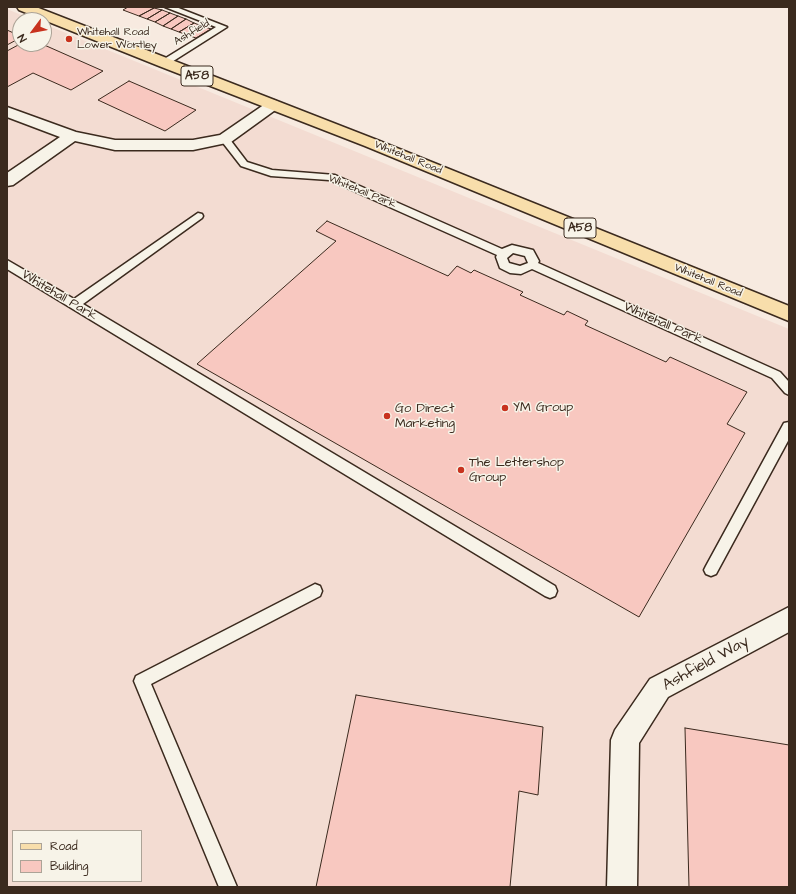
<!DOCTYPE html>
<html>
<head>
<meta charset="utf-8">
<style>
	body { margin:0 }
	#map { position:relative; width:796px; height:894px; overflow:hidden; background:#f7eae0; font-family:"Architects Daughter",sans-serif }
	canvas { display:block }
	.frame { position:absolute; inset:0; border:8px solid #3b2a1e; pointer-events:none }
	.legend { position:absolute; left:12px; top:830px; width:130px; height:52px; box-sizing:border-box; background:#f7f3e8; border:1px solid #aca397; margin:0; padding:5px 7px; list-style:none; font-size:12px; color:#3b2a1e }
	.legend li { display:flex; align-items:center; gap:8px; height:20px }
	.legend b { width:20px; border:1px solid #aca397 }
	.north { position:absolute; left:12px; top:12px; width:40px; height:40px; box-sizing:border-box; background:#f7f3e8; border:1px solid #aca397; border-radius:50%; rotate:238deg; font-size:11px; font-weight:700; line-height:16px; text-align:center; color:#3b2a1e }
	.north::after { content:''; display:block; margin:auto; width:14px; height:18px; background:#c8321e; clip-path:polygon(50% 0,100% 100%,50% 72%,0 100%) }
</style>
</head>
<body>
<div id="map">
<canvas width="796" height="894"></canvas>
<div class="frame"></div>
<ul class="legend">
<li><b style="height:5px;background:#f8deab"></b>Road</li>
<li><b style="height:11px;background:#f8c8c0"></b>Building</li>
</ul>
<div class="north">N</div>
</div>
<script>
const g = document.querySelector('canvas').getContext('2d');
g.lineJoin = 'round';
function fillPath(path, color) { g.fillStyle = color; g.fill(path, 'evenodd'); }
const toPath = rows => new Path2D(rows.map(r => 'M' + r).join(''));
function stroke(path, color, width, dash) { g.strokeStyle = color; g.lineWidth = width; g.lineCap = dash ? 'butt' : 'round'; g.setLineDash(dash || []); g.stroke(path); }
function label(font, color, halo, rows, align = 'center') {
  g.font = font + ' "Architects Daughter",sans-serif'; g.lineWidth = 3; g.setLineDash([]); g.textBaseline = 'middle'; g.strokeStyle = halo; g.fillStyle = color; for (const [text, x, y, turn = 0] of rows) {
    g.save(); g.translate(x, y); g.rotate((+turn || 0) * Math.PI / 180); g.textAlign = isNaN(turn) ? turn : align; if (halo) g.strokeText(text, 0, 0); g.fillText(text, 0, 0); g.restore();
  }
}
const built = toPath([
	[7,9,33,20,20,20,20,44,44,44,44,24,789,329,789,887,7,887],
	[13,831,141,831,141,881,13,881]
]);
const building = toPath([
	[128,7,153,7,154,8,139,16,123,10,128,7],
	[154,8,162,10,147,19,139,16,154,8],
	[162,10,170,13,155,22,147,19,162,10],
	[170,13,178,16,163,26,155,22,170,13],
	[178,16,186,19,171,29,163,26,178,16],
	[186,19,194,23,179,32,171,29,186,19],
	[194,23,202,26,187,35,179,32,194,23],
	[202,26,211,29,196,38,187,35,202,26],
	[7,30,20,36,20,38,7,45,7,30],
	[20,44,42,44,103,71,71,90,33,73,7,87,7,51,20,44],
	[129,81,196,110,165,131,98,100,129,81],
	[327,221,448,276,457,266,471,273,474,270,523,292,520,295,564,315,567,311,588,321,585,325,666,362,670,357,747,392,727,424,745,433,639,617,197,364,336,241,316,231,327,221],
	[356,695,543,727,538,795,519,791,510,887,316,887,356,695],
	[685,728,789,745,789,887,689,887,685,728]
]);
const lane = toPath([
	[165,7,176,7,227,27,167,65,161,65,161,61,216,27,165,7],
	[225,136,228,137,247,162,272,170,335,175,502,249,512,245,533,250,539,261,538,263,780,372,789,382,789,395,785,393,772,378,532,269,521,274,510,273,500,268,496,257,497,255,329,180,271,176,241,166,220,139,225,136],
	[513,253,525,256,528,263,520,266,509,263,507,258,513,253],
	[198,213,202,214,203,216,202,218,83,304,555,586,557,591,555,596,550,598,545,596,7,269,7,260,74,299,198,213],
	[789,422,789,439,716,574,711,576,706,574,704,570,706,566,784,423,789,422],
	[315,584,320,586,322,591,320,596,151,684,237,887,219,887,134,681,136,676,315,584]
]);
const street = toPath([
	[273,100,278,102,281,105,278,108,231,142,193,150,115,150,75,141,13,185,7,186,7,173,60,137,7,117,7,107,76,132,115,140,193,140,220,135,268,102,273,100],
	[789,607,789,632,668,697,639,743,637,887,607,887,611,740,615,730,650,679,789,607]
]);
const primary = toPath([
	[17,7,36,7,377,140,789,306,789,321,365,146,159,66,19,10,17,7]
]);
const markers = [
	[69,39,4,"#c8321e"],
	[505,408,4,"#c8321e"],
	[387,416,4,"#c8321e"],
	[461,470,4,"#c8321e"]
];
const farPoinames = [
	["Whitehall Road",77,33],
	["Lower Wortley",77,46]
];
const farStreetnames = [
	["Ashfield",192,33,-31],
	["Whitehall Road",408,158,22],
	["Whitehall Park",362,192,22],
	["Whitehall Road",708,281,22]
];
const shields = [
	[197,76,32],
	[580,228,32]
];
const shieldNames = [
	["A58",197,76],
	["A58",580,228]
];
const streetNames = [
	["Whitehall Park",59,296,31],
	["Whitehall Park",663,324,24]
];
const poiNames = [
	["YM Group",513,408],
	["Go Direct",395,409],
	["Marketing",395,424],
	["The Lettershop",469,463],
	["Group",469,478]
];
const nearStreetnames = [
	["Ashfield Way",706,664,-29]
];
fillPath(built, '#f3dcd2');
fillPath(building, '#f8c8c0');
stroke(building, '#3b2a1e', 1);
stroke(lane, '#3b2a1e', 3);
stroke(street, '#3b2a1e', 3);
stroke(primary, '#3b2a1e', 3);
fillPath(lane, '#f7f3e8');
fillPath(street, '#f7f3e8');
fillPath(primary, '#f8deab');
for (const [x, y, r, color] of markers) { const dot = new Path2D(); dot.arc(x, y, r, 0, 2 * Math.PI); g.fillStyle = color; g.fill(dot); stroke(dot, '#f7f3e8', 1.5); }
label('11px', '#3b2a1e', '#f7f3e8', farPoinames, 'left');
label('11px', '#3b2a1e', '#f7f3e8', farStreetnames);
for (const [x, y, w] of shields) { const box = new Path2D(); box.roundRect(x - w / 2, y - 10, w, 20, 3); g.fillStyle = '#f7f3e8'; g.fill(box); stroke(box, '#3b2a1e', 1); }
label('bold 12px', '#3b2a1e', null, shieldNames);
label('13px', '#3b2a1e', '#f7f3e8', streetNames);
label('13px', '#3b2a1e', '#f7f3e8', poiNames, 'left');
label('16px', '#3b2a1e', '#f7f3e8', nearStreetnames);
</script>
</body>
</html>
